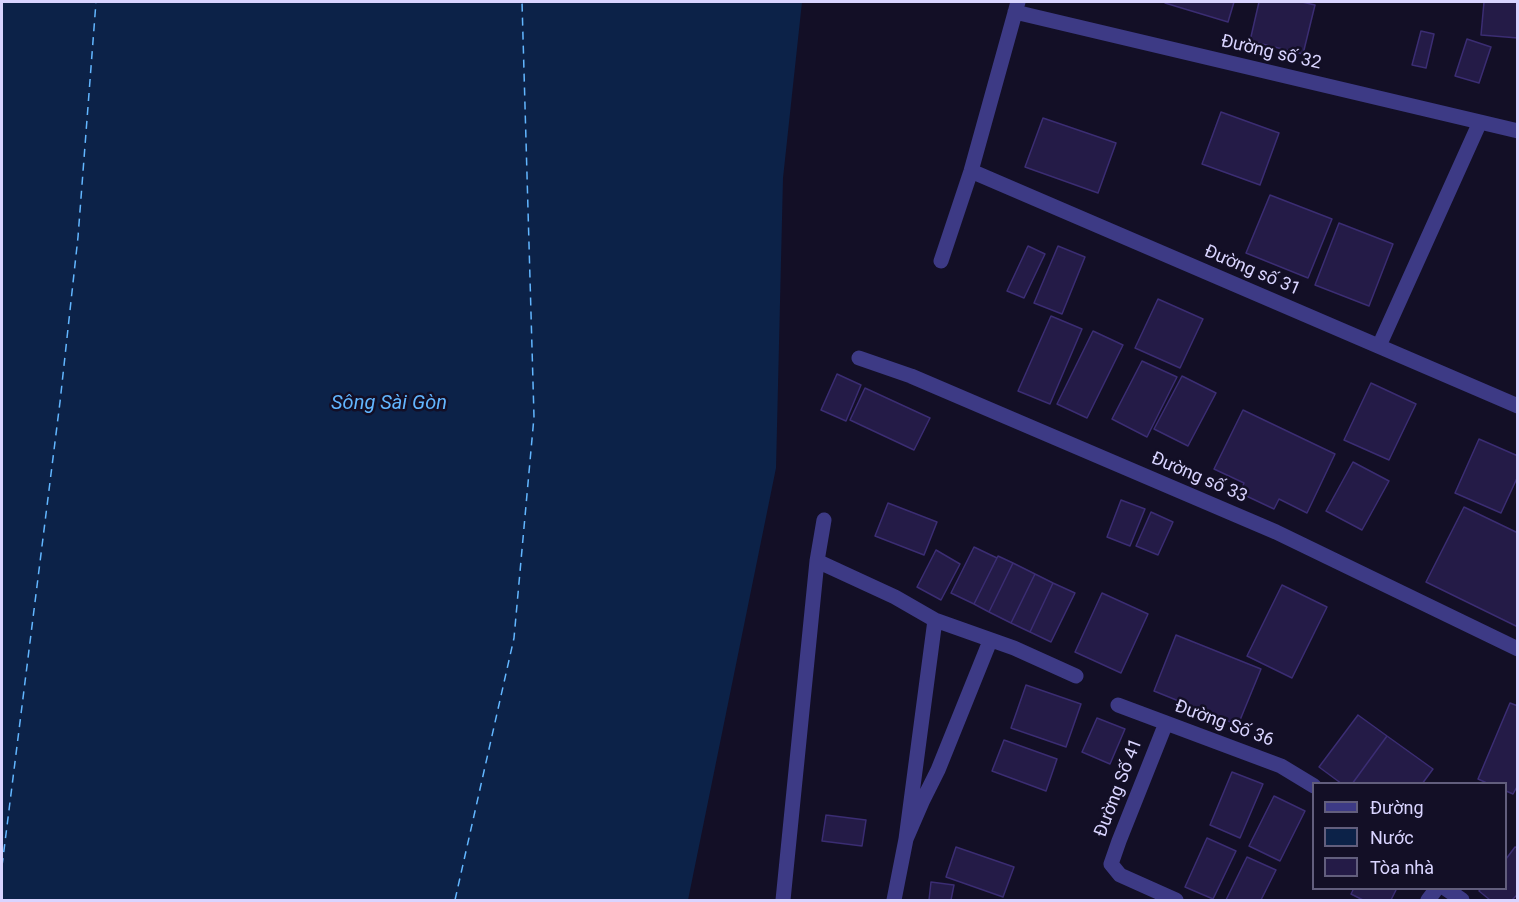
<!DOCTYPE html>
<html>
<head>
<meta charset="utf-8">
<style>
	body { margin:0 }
	#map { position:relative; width:1519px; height:902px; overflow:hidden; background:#130f26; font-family:Roboto,sans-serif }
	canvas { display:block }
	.frame { position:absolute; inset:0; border:3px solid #d9d4ff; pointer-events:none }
	.legend { position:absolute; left:1312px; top:782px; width:195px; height:108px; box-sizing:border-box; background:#130f26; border:2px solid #625e7d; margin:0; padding:8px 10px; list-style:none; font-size:18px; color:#d9d4ff }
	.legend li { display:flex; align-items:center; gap:12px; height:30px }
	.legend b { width:30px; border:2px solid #625e7d }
</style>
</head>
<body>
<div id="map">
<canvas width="1519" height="902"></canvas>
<div class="frame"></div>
<ul class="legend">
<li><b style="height:8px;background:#3d3a85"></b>Đường</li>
<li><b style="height:16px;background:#0c2248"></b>Nước</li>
<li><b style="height:16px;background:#241b47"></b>Tòa nhà</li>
</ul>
</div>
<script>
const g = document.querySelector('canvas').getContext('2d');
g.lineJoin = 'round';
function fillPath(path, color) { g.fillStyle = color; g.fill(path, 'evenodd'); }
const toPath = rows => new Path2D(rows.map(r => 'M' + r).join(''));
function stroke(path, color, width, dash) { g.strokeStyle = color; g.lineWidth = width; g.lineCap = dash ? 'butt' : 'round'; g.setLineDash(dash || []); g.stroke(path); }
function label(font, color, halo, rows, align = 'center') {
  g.font = font + ' Roboto,sans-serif'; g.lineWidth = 5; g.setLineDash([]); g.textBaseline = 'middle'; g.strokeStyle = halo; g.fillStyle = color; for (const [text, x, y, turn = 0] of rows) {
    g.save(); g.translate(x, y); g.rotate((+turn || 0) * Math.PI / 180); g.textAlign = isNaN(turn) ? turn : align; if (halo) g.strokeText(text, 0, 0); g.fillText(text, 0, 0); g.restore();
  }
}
const water = toPath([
	[2,2,802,2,783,178,776,468,688,900,2,900]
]);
const ferry = toPath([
	[2,866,60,402,78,237,96,2],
	[455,900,514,638,534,417,522,2]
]);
const building = toPath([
	[1166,2,1234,2,1228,22,1165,3,1166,2],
	[1259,2,1302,2,1315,5,1303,54,1250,41,1259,2],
	[1484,2,1518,2,1518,38,1481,35,1484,2],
	[1421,31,1434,34,1426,68,1412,65,1421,31],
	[1467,39,1491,47,1479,83,1455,76,1467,39],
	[1221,112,1279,133,1260,185,1202,164,1221,112],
	[1043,118,1116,143,1098,193,1025,167,1043,118],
	[1270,195,1332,219,1308,278,1246,253,1270,195],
	[1339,223,1393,244,1369,306,1315,285,1339,223],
	[1028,246,1045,254,1024,298,1007,291,1028,246],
	[1058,246,1085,257,1062,314,1034,303,1058,246],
	[1158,299,1203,319,1180,368,1135,348,1158,299],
	[1051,316,1082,329,1050,404,1018,391,1051,316],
	[1093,331,1123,345,1087,418,1057,404,1093,331],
	[1142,361,1177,377,1147,437,1112,419,1142,361],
	[837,374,861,385,846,421,821,410,837,374],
	[1182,376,1216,393,1188,446,1154,429,1182,376],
	[1371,383,1416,404,1389,460,1344,440,1371,383],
	[865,388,930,418,914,450,850,420,865,388],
	[1243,410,1335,454,1307,513,1279,499,1274,509,1240,493,1244,483,1214,469,1243,410],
	[1479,439,1518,456,1518,476,1501,513,1455,493,1479,439],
	[1353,462,1389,481,1362,530,1326,511,1353,462],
	[1121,500,1145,509,1130,546,1107,537,1121,500],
	[888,503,937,522,924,555,875,536,888,503],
	[1464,507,1518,533,1518,627,1426,582,1464,507],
	[1151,512,1173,522,1158,555,1136,546,1151,512],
	[974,547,997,558,974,604,951,593,974,547],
	[936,550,960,564,941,600,917,587,936,550],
	[998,556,1013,563,989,612,974,604,998,556],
	[1013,563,1035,574,1011,623,989,612,1013,563],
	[1035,574,1053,583,1030,632,1011,623,1035,574],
	[1053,583,1075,593,1051,642,1030,632,1053,583],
	[1282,585,1327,607,1292,678,1247,656,1282,585],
	[1102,593,1148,614,1121,673,1075,652,1102,593],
	[1176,635,1261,669,1238,725,1154,691,1176,635],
	[1026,685,1081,704,1066,747,1011,728,1026,685],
	[1510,703,1518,706,1518,785,1513,794,1506,791,1506,784,1489,784,1478,779,1510,703],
	[1358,715,1387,736,1352,784,1342,784,1319,767,1358,715],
	[1097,718,1125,729,1110,764,1082,752,1097,718],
	[1387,736,1433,769,1422,784,1352,784,1387,736],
	[1004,740,1057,759,1046,791,992,771,1004,740],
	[1232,772,1263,784,1240,838,1210,825,1232,772],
	[1274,796,1305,811,1280,861,1249,846,1274,796],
	[826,815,866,820,862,846,822,841,826,815],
	[1207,838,1236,851,1213,899,1185,887,1207,838],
	[956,847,1014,867,1003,897,946,877,956,847],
	[1515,847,1518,848,1518,894,1512,900,1490,900,1479,891,1481,888,1506,888,1506,859,1515,847],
	[1247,857,1276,870,1261,900,1226,900,1247,857],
	[931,882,954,885,951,900,929,900,931,882],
	[1354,888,1397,888,1391,900,1363,900,1351,894,1354,888]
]);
const minor = toPath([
	[1015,12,1518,131],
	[971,171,1518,406],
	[941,261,971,171,1018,2],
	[1379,346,1480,122],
	[859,358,911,376,1276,532,1518,649],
	[817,561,895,597,935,620,906,839],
	[935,620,1014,648,1076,676],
	[1118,705,1281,766,1314,786],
	[1166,723,1119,841,1111,864,1120,875,1176,900],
	[1445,888,1462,900],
	[783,900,817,561,824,520],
	[894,900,906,839,922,802,938,770,990,641],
	[1428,900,1437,888]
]);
const streetNames = [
	["Đường số 32",1271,53,13],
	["Đường số 31",1252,271,23],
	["Đường số 33",1199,478,23],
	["Đường Số 36",1224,724,20],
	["Đường Số 41",1119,788,-69]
];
const waterNames = [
	["Sông Sài Gòn",389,404]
];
fillPath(water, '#0c2248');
stroke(ferry, '#62b6ff', 1.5, [8, 6]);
fillPath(building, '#241b47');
stroke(building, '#3b2d73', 1.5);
stroke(minor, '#3d3a85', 15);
label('18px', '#d9d4ff', '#130f26', streetNames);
label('italic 20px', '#62b6ff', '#130f26', waterNames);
</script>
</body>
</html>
